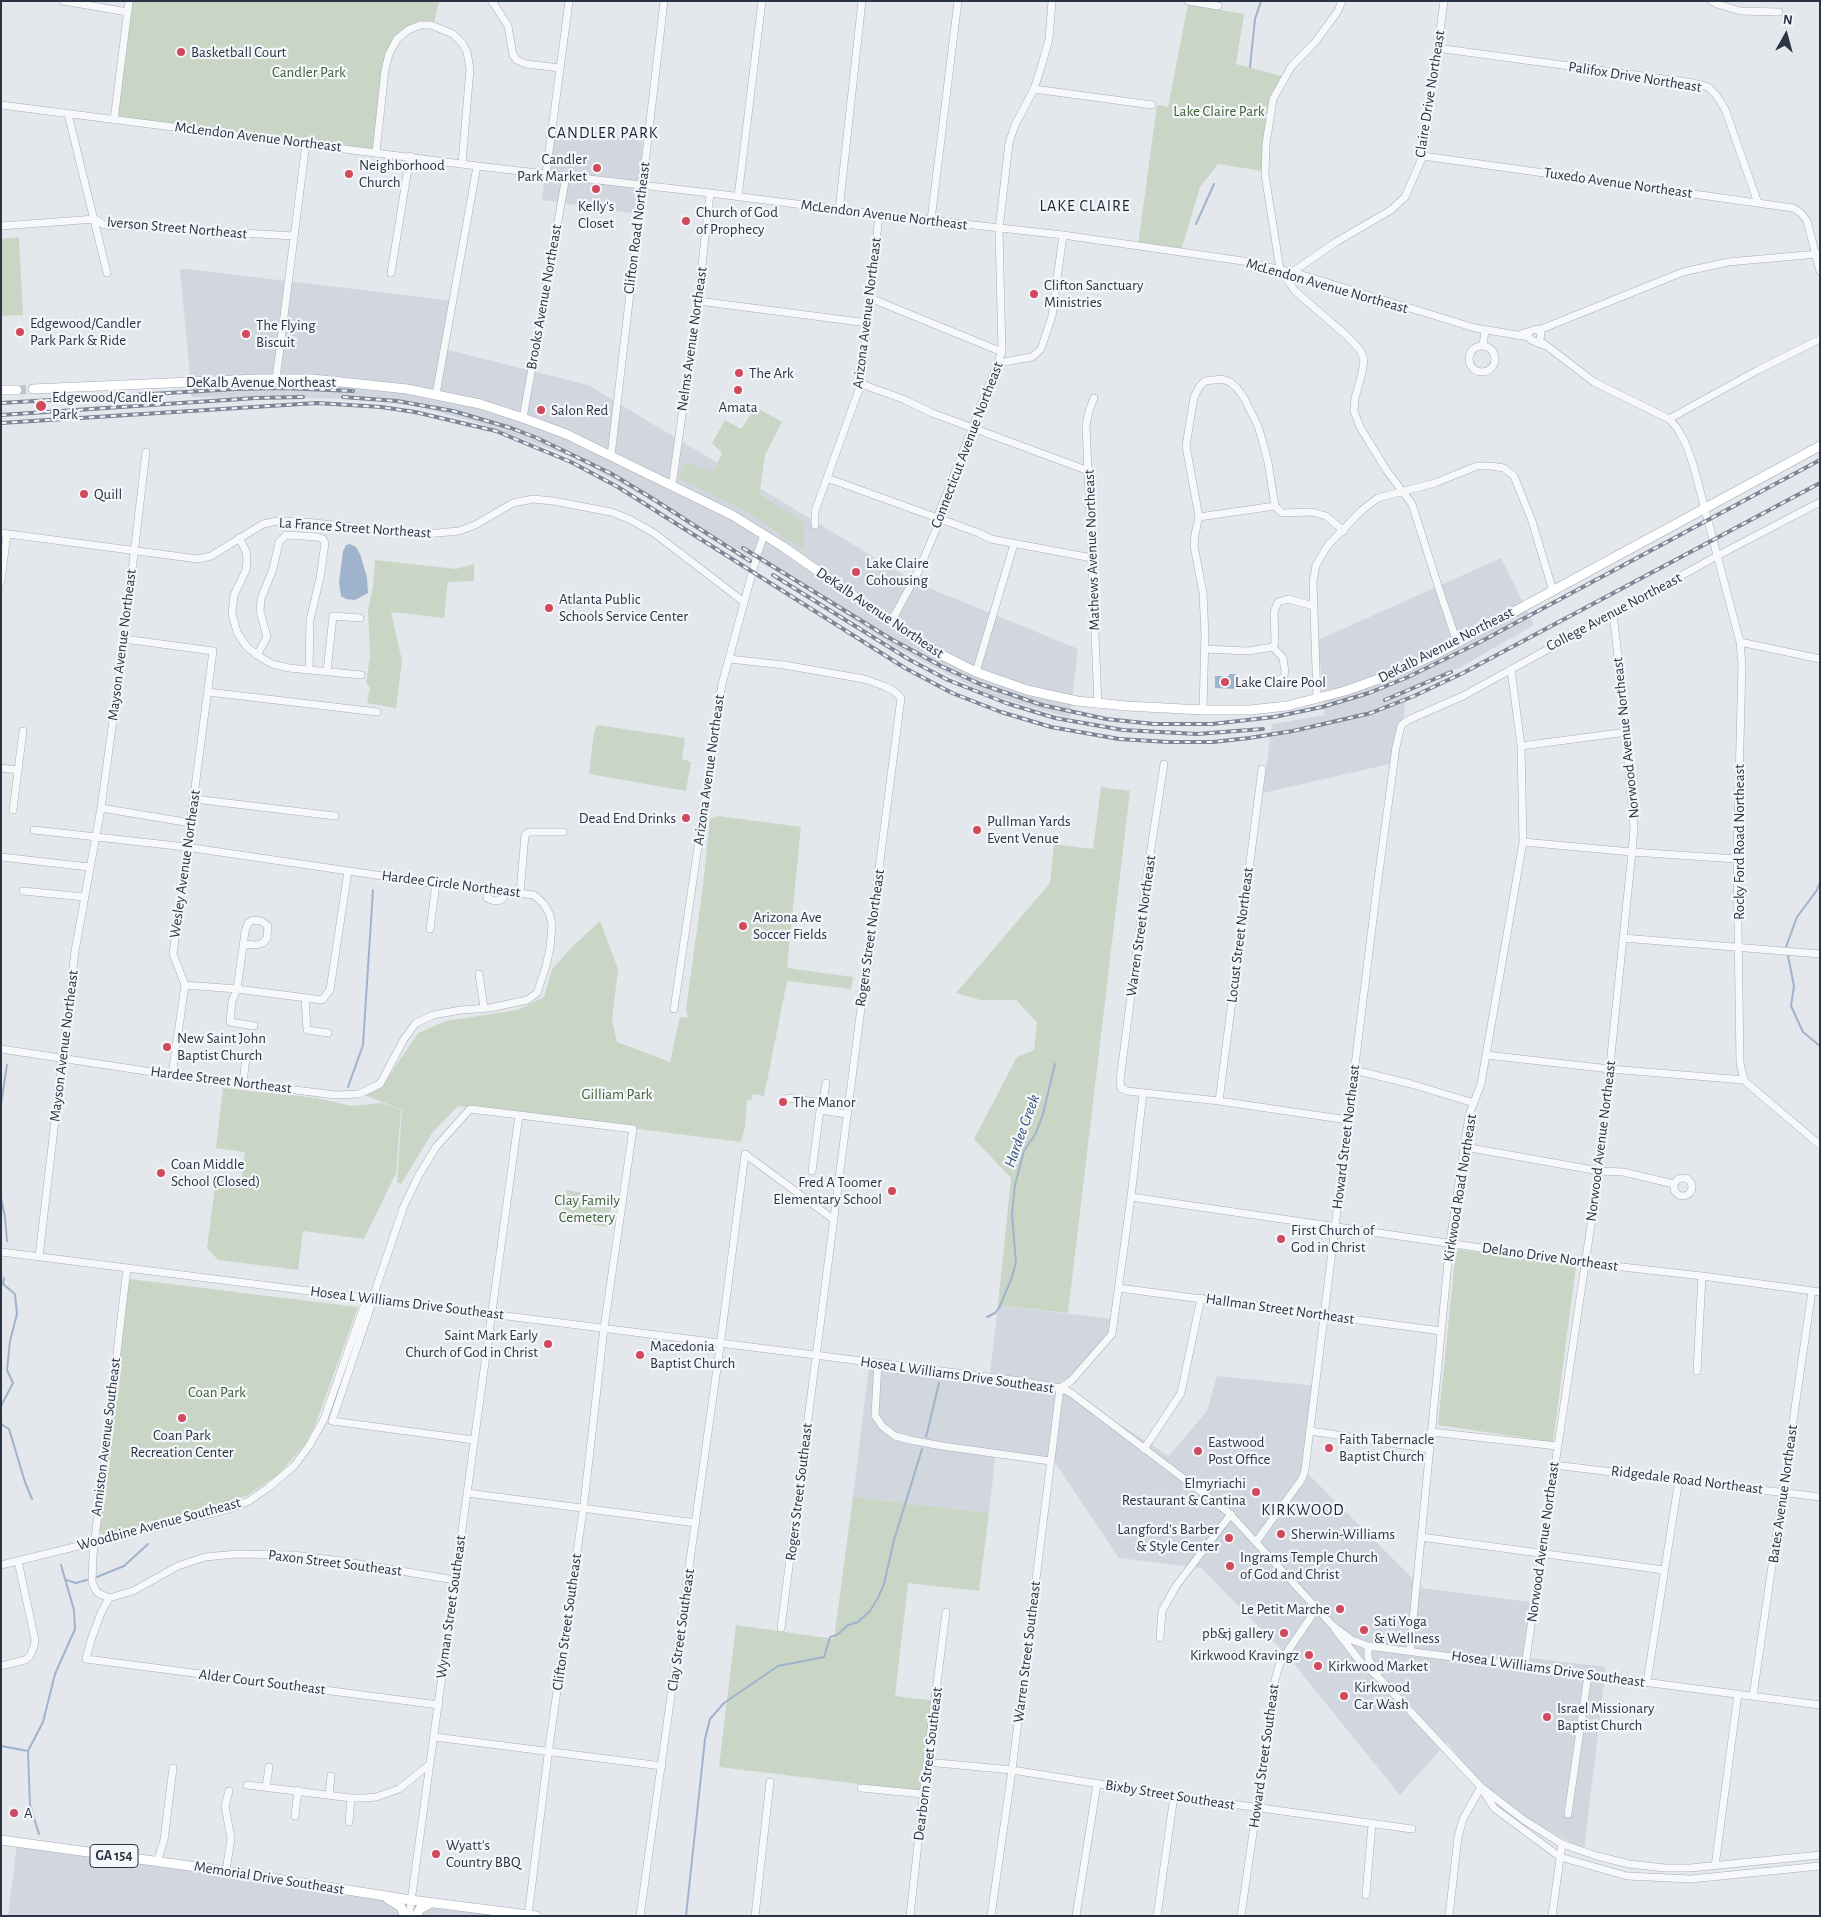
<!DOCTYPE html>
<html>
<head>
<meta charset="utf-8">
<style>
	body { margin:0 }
	#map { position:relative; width:1821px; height:1917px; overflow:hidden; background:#e4e7ec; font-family:"Alegreya Sans",sans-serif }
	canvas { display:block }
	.frame { position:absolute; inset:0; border:2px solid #2b3445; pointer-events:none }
	.north { position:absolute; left:1761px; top:10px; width:50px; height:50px; -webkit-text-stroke:4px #f4f6f9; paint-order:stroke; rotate:7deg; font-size:14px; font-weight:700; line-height:20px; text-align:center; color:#2b3445 }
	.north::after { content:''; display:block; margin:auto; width:18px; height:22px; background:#2b3445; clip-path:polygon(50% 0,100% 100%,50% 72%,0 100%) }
</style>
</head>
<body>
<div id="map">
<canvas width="1821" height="1917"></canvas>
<div class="frame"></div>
<div class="north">N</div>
</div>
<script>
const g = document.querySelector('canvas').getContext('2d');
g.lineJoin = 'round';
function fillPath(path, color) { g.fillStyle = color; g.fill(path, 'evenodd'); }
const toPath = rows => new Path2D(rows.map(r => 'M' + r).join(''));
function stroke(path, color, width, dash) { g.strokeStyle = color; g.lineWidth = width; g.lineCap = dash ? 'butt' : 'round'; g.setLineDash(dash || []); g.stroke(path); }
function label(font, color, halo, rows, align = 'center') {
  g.font = font + ' "Alegreya Sans",sans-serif'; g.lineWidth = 4.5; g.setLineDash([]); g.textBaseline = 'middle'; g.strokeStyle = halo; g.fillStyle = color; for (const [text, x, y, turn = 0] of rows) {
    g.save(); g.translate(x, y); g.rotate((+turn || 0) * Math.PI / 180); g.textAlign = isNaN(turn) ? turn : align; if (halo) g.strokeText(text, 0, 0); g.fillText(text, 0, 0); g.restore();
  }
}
const built = toPath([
	[550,126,643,140,637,214,542,200],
	[180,269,187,269,454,301,444,349,588,385,917,583,1078,649,1070,718,987,694,895,647,799,584,620,483,570,456,523,439,472,421,419,407,374,399,192,397],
	[1501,558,1534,625,1459,668,1407,689,1398,762,1263,793,1272,724,1325,715,1318,640],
	[998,1305,1120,1320,1061,1387,1169,1456,1207,1411,1217,1376,1317,1386,1307,1473,1422,1588,1537,1603,1529,1658,1606,1667,1584,1850,1488,1797,1447,1742,1400,1795,1285,1653,1201,1568,1119,1558,1052,1458,996,1451,989,1513,853,1497,870,1358,990,1374],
	[17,1843,529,1916,8,1916]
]);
const green = toPath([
	[128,1,439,1,434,23,410,27,386,57,375,149,332,146,113,118],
	[1188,4,1244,14,1236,64,1285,77,1273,99,1263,171,1218,164,1200,187,1181,251,1138,245,1157,105,1168,107],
	[19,237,23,315,1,316,1,239],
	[756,407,782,422,765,455,760,490,761,495,804,523,803,550,746,511,679,479,685,463,714,471,722,453,712,443,725,420,741,429],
	[375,560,456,569,474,564,474,581,448,582,444,618,391,612,402,661,396,708,367,703,370,687,366,682,370,657,368,610,373,587],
	[597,725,685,738,682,759,691,762,686,791,589,774,594,732],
	[1101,787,1130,791,1068,1313,998,1305,1011,1178,974,1139,1017,1057,1034,1050,1037,1022,1016,1000,980,1000,956,993,1050,883,1054,844,1093,849],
	[718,816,801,827,787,968,853,977,851,989,787,981,764,1096,753,1094,751,1100,747,1100,745,1127,741,1142,458,1106,432,1133,401,1184,397,1182,402,1110,365,1095,381,1088,418,1033,446,1021,517,1010,544,997,552,969,570,949,600,921,618,969,612,1020,617,1042,670,1062,680,1017,688,1018,686,1009,703,886,710,819],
	[223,1088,317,1098,351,1106,382,1103,401,1110,396,1173,364,1239,303,1231,298,1270,218,1260,207,1248,216,1179,241,1182,245,1152,216,1148],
	[566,1190,613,1198,608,1227,562,1220],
	[1456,1249,1576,1266,1553,1442,1438,1425],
	[129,1279,358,1307,316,1423,306,1443,278,1475,248,1495,220,1506,103,1535,99,1530],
	[853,1497,989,1513,979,1591,908,1583,895,1696,937,1701,925,1792,719,1767,736,1625,834,1639]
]);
const water = toPath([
	[350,544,356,547,360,554,367,577,368,593,355,600,346,599,341,596,339,583,343,551,346,545],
	[1229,674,1236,674,1235,689,1215,688,1215,676,1229,676]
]);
const stream = toPath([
	[1250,67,1255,19,1261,1],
	[1196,224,1214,184],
	[1786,947,1797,917,1817,890,1820,882],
	[1788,956,1794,986,1791,1006,1803,1032,1820,1046],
	[348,1087,363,1045,373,890],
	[1,1104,7,1065],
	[1,1198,5,1217,7,1241],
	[987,1317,995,1313,999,1308,1011,1280,1016,1263,1012,1214,1015,1185,1024,1151,1036,1133,1043,1114,1055,1064],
	[1,1406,13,1383,7,1370,10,1341,17,1314,15,1294,3,1284,4,1278],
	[1,1424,9,1429,25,1482,32,1499],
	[926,1437,939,1383],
	[97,1577,124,1566,148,1544],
	[66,1580,76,1583,87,1580],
	[1,1746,28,1751],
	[39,1834,30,1805,28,1751,43,1722,55,1674,75,1629,74,1610,61,1565],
	[686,1916,705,1739,710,1719,724,1703,778,1666,824,1657,830,1637,837,1635,848,1625,858,1622,870,1611,878,1598,884,1584,894,1540,922,1449]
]);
const majorTunnel = toPath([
	[17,390,33,389]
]);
const minor = toPath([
	[63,1,128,12],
	[492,1,508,26,513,55,517,60,526,64,560,68],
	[1188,1,1218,6],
	[1342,1,1338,11,1316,41,1291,67,1273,99,1266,144,1265,175,1279,263,1280,269,1295,291,1347,336,1360,350,1364,359,1362,373,1355,398,1354,411,1360,427,1387,471,1412,504,1441,595,1457,642],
	[1712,1,1717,4,1740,11,1779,12],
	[1437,48,1694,83,1708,87,1716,95,1725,109,1758,203],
	[1034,89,1152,105],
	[1,105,477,166,710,193,875,214,1063,235,1243,261,1302,275,1475,328,1529,337,1531,340,1546,346],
	[68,114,107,273],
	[114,120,129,1],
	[376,152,385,70,389,54,397,39,408,30,420,25,431,25,453,34,462,43,467,52,470,69,462,163],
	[1423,156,1793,208,1801,213,1807,221,1820,271],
	[546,174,569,1],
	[738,197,762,1],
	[839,210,862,1],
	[931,220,958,1],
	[1,226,95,219,104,225,294,236],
	[391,273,410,156],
	[1291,273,1336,242,1391,210,1405,197,1423,156,1444,1],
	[870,298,1002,352],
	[698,301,868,323],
	[1539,330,1683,272,1728,262,1818,254],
	[1521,334,1537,329,1541,333,1540,339],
	[1543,343,1594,382,1669,419,1677,428,1685,442,1693,464,1740,642,1742,664,1737,859,1740,1063,1744,1080,1748,1084,1820,1145],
	'1469 359a13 13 0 1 1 26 0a13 13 0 1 1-26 0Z',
	[1483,346,1485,330],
	[998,363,1032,357,1041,349,1052,316,1063,235],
	[276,379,306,143],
	[861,384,903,399,932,413,1089,471],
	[436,394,477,166],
	[1094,398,1089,411,1086,425,1098,704],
	[523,418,566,176],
	[1669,419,1758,370,1820,339],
	[611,456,664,1],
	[827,478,979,533,991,539,1092,558],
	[672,486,698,301,710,193],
	[1199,517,1275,506],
	[815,525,815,511,861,384,879,215],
	[1,533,198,559,211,556,263,524,277,521,305,522,418,534,437,533,459,531,475,525,513,503,533,499,553,501,611,512,629,519,654,533,744,602],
	[239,538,246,551,247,560,246,570,234,595,232,614,237,632,246,646,257,655,272,664,289,668,361,675],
	[1,581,7,534],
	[891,622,918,572,940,520,939,513,1002,352,999,229,1009,143,1015,125,1034,89,1042,64,1049,39,1052,1],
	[124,639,213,651,173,954,185,985,172,1075],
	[1740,642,1820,659],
	[1204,649,1248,651,1273,647],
	[257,655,267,637,260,611,261,599,273,569,279,542,286,535,318,537,323,539,325,543,320,578,310,620,309,669],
	[729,659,784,665,864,679,884,686,894,691,901,698,781,1628],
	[327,671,333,616,360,618],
	[976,672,1014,544],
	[1253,683,1279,680,1283,678,1285,672,1283,658,1273,647,1275,642,1274,612,1278,602,1288,599,1314,606],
	[208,692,377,712],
	[1317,699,1313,582,1316,565,1328,545,1362,510,1378,498,1435,483,1477,466,1491,466,1504,468,1514,476,1532,521,1553,591],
	[1203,710,1205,635,1203,593,1194,546,1195,534,1199,517,1186,446,1194,397,1200,386,1205,381,1222,379,1230,382,1237,388,1244,398,1258,426,1263,443,1268,462,1275,506,1282,513,1312,512,1326,516,1344,531],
	[1521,746,1627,732],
	[1164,764,1146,881,1120,1080,1121,1088,1127,1091,1219,1101,1348,1120],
	[1,768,18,770],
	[194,799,335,816],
	[101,808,191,823],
	[13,810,23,731],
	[1523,842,1632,852,1737,859],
	[1,857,89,867],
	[487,889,487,898,495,901,501,900,504,897,505,891],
	[23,891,84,897],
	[520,893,525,835,529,832,563,832],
	[430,929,436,884],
	[1623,938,1820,954],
	[243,944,256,945,263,943,267,938,268,926,261,921,253,920,248,923,245,932,237,989,232,1001,230,1022,254,1026],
	[479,974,484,1008],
	[185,985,237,989,322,1000,330,990,348,871],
	[305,998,307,1030,328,1033],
	[674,1009,722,684,757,555,764,535],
	[1,1049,172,1075,336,1095,359,1094,380,1084,404,1039,416,1023,433,1015,461,1010,490,1008,527,1000,537,993,546,966,550,948,552,926,550,915,544,904,534,895,430,883,186,847,34,830],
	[1486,1055,1610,1069,1744,1080],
	[1354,1070,1411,1084,1474,1103],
	[243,1083,246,1057],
	[788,1098,823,1103],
	[1219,1101,1262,769],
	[822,1107,826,1083],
	[1465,1147,1599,1171,1623,1172,1674,1184],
	[812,1171,820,1110,847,1114],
	'1674 1187a9 9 0 1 1 18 0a9 9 0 1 1-18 0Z',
	[1131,1197,1578,1262,1702,1276,1820,1292],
	[1,1252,1020,1381,1060,1388,1071,1393,1228,1512,1332,1625,1352,1640,1368,1646,1820,1705],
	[39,1256,75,951,101,808,124,639,146,452],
	[1119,1288,1441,1331],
	[369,1298,371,1306,332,1421,474,1440],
	[878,1363,875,1415,882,1426,895,1436,910,1440,942,1446,1050,1461],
	[1697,1371,1702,1276],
	[1060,1388,1071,1381,1112,1334,1131,1197,1143,1093],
	[1310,1431,1430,1449],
	[1431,1432,1557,1446],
	[1144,1449,1181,1393,1201,1298],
	[1554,1465,1820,1497],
	[467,1493,696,1523],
	[1421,1537,1664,1570],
	[1256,1542,1302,1479,1305,1470,1377,887,1396,747,1401,726,1408,720,1463,696,1717,556,1820,502],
	[1,1565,229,1509,249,1501,269,1487,294,1466,309,1446,324,1419,364,1306,374,1294,404,1206,419,1175,436,1147,470,1109,633,1129,604,1328,584,1503,549,1747,528,1916],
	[109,1598,98,1593,95,1589,92,1582,93,1555,127,1268],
	[1335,1629,1359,1660,1381,1680,1481,1787,1524,1820,1562,1844,1597,1856,1629,1864,1665,1868,1690,1868,1820,1855],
	[1160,1638,1162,1611,1176,1586,1231,1514],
	[1368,1646,1368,1658,1378,1675],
	[1410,1651,1450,1242,1469,1115,1481,1084,1523,842,1521,746,1511,669],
	[1,1666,25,1660,30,1656,34,1646,35,1640,18,1561],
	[1525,1666,1599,1171,1632,852,1634,828,1626,739,1627,732,1613,614],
	[1647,1682,1679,1479],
	[1753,1696,1812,1291],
	[439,1705,86,1659,91,1640,101,1613,109,1598,133,1591,178,1566,205,1557,237,1554,293,1555,341,1561,455,1580],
	[435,1737,662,1766],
	[927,1762,1012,1770,1174,1796,1412,1829],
	[247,1785,351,1798,366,1798,376,1797,399,1789,430,1764],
	[266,1787,269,1767],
	[861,1788,923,1794],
	[1484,1792,1494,1808,1560,1857,1627,1876,1691,1879,1820,1866],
	[329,1795,331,1776],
	[1568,1814,1588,1675],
	[295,1816,298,1790],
	[349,1822,351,1798],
	[157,1862,164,1840,173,1768],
	[1715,1866,1738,1694],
	[226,1871,231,1838,225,1806,229,1791],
	[1366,1895,1372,1824],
	[409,1916,519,1115],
	[640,1916,719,1354,745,1154,833,1219],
	[755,1916,770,1782],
	[910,1916,927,1762,946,1612],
	[991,1916,1012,1770,1060,1388],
	[1076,1916,1097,1784],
	[1157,1916,1174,1796],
	[1241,1916,1275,1680,1279,1666,1283,1658,1317,1608],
	[1449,1916,1458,1837,1463,1819,1481,1787],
	[1552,1916,1562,1844]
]);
const major = toPath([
	[33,389,258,379,312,379,407,389,480,404,523,418,566,434,732,515,782,546,917,640,942,655,976,672,1027,690,1077,701,1127,706,1203,710,1250,710,1287,706,1345,691,1393,674,1436,654,1820,446],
	[1,390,17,390],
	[1,1840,226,1871,411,1900,536,1916],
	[388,1899,401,1907,405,1916],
	[416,1916,420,1909,431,1903]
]);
const rail = toPath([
	[343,397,397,401,453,411,511,428,537,438,610,473,650,497,750,561],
	[1,403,235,389,283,388,353,391],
	[1,415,256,398,303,397],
	[1,423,317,403,381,407,415,412,496,431,571,462,618,487,905,668,952,693,1001,712,1051,727,1119,739,1168,742,1213,742,1249,738,1293,731,1371,713,1414,696,1463,673,1820,483],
	[743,548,891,639,943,667,980,684,1042,705,1106,719,1154,724,1212,724,1274,717,1322,707,1369,693,1408,677,1480,642,1820,460],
	[773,575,910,660,948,680,1006,703,1055,718,1123,730,1197,734,1263,729],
	[1385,700,1451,672]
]);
const markers = [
	[181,52,5,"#d1495b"],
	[597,168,5,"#d1495b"],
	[349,174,5,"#d1495b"],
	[596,189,5,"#d1495b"],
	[686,221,5,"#d1495b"],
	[1034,294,5,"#d1495b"],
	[20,332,5,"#d1495b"],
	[246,334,5,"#d1495b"],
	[739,373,5,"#d1495b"],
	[738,390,5,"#d1495b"],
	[41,406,6,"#d1495b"],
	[541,410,5,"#d1495b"],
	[84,494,5,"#d1495b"],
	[856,572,5,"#d1495b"],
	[549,608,5,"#d1495b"],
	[1225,682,5,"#d1495b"],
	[686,818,5,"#d1495b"],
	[977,830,5,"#d1495b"],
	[743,926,5,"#d1495b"],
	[167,1047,5,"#d1495b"],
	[783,1102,5,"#d1495b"],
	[161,1173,5,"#d1495b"],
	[892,1191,5,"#d1495b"],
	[1281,1239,5,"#d1495b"],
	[548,1344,5,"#d1495b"],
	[640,1355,5,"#d1495b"],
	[182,1418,5,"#d1495b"],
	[1329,1448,5,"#d1495b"],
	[1198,1451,5,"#d1495b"],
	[1256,1492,5,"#d1495b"],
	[1281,1534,5,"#d1495b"],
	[1229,1538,5,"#d1495b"],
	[1230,1566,5,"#d1495b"],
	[1340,1609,5,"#d1495b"],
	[1364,1630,5,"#d1495b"],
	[1284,1633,5,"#d1495b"],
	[1309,1655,5,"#d1495b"],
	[1318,1666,5,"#d1495b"],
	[1344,1696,5,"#d1495b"],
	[1547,1717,5,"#d1495b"],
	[14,1813,5,"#d1495b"],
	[436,1854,5,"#d1495b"]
];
const shields = [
	[114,1856,48]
];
const shieldNames = [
	["GA 154",114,1856]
];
const poiNames = [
	["Basketball Court",191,52],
	["Candler",587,159,"right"],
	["Park Market",587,176,"right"],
	["Neighborhood",359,165],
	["Church",359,182],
	["Kelly's",596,206,"center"],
	["Closet",596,223,"center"],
	["Church of God",696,212],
	["of Prophecy",696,229],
	["Clifton Sanctuary",1044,285],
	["Ministries",1044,302],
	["Edgewood/Candler",30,323],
	["Park Park & Ride",30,340],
	["The Flying",256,325],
	["Biscuit",256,342],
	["The Ark",749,373],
	["Edgewood/Candler",52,397],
	["Park",52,414],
	["Amata",738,407,"center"],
	["Salon Red",551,410],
	["Quill",94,494],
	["Lake Claire",866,563],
	["Cohousing",866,580],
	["Atlanta Public",559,599],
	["Schools Service Center",559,616],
	["Lake Claire Pool",1235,682],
	["Dead End Drinks",676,818,"right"],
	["Pullman Yards",987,821],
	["Event Venue",987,838],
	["Arizona Ave",753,917],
	["Soccer Fields",753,934],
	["New Saint John",177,1038],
	["Baptist Church",177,1055],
	["The Manor",793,1102],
	["Coan Middle",171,1164],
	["School (Closed)",171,1181],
	["Fred A Toomer",882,1182,"right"],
	["Elementary School",882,1199,"right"],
	["First Church of",1291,1230],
	["God in Christ",1291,1247],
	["Saint Mark Early",538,1335,"right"],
	["Church of God in Christ",538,1352,"right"],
	["Macedonia",650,1346],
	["Baptist Church",650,1363],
	["Coan Park",182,1435,"center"],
	["Recreation Center",182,1452,"center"],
	["Faith Tabernacle",1339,1439],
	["Baptist Church",1339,1456],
	["Eastwood",1208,1442],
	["Post Office",1208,1459],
	["Elmyriachi",1246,1483,"right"],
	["Restaurant & Cantina",1246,1500,"right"],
	["Langford's Barber",1219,1529,"right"],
	["& Style Center",1219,1546,"right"],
	["Sherwin-Williams",1291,1534],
	["Ingrams Temple Church",1240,1557],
	["of God and Christ",1240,1574],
	["Le Petit Marche",1330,1609,"right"],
	["Sati Yoga",1374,1621],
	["& Wellness",1374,1638],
	["pb&j gallery",1274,1633,"right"],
	["Kirkwood Kravingz",1299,1655,"right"],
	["Kirkwood Market",1328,1666],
	["Kirkwood",1354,1687],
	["Car Wash",1354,1704],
	["Israel Missionary",1557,1708],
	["Baptist Church",1557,1725],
	["A",24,1813],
	["Wyatt's",446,1845],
	["Country BBQ",446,1862]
];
const parkNames = [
	["Candler Park",309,72],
	["Lake Claire Park",1219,111],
	["Gilliam Park",617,1094],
	["Clay Family",587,1200],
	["Cemetery",587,1217],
	["Coan Park",217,1392]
];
const streetNames = [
	["Palifox Drive Northeast",1635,77,9],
	["Claire Drive Northeast",1430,94,-81],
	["McLendon Avenue Northeast",258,137,7],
	["Tuxedo Avenue Northeast",1618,183,8],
	["McLendon Avenue Northeast",884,215,7],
	["Iverson Street Northeast",177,228,5],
	["Clifton Road Northeast",637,228,-83],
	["McLendon Avenue Northeast",1327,286,16],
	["Brooks Avenue Northeast",544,297,-80],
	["Arizona Avenue Northeast",867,313,-83],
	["Nelms Avenue Northeast",692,339,-82],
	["DeKalb Avenue Northeast",261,382],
	["Connecticut Avenue Northeast",967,445,-69],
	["La France Street Northeast",355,528,4],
	["Mathews Avenue Northeast",1092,550,-92],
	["College Avenue Northeast",1614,612,-28],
	["DeKalb Avenue Northeast",880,613,34],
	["Mayson Avenue Northeast",122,645,-83],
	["DeKalb Avenue Northeast",1446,645,-27],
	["Norwood Avenue Northeast",1626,738,-96],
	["Arizona Avenue Northeast",709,770,-82],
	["Rocky Ford Road Northeast",1739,842,-90],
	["Wesley Avenue Northeast",185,864,-82],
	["Hardee Circle Northeast",451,884,7],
	["Warren Street Northeast",1141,926,-82],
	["Locust Street Northeast",1240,935,-83],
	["Rogers Street Northeast",870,938,-82],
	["Mayson Avenue Northeast",64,1046,-83],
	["Hardee Street Northeast",221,1080,7],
	["Howard Street Northeast",1346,1137,-83],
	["Norwood Avenue Northeast",1601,1141,-83],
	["Kirkwood Road Northeast",1460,1188,-81],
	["Delano Drive Northeast",1550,1257,8],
	["Hosea L Williams Drive Southeast",407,1303,7],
	["Hallman Street Northeast",1280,1309,8],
	["Hosea L Williams Drive Southeast",957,1375,8],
	["Anniston Avenue Southeast",106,1437,-83],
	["Ridgedale Road Northeast",1687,1480,7],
	["Rogers Street Southeast",799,1492,-83],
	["Bates Avenue Northeast",1783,1494,-82],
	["Woodbine Avenue Southeast",159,1524,-15],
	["Norwood Avenue Northeast",1543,1542,-82],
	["Paxon Street Southeast",335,1563,7],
	["Wyman Street Southeast",451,1607,-82],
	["Clifton Street Southeast",567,1622,-82],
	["Clay Street Southeast",681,1630,-82],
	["Warren Street Southeast",1027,1652,-83],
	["Hosea L Williams Drive Southeast",1548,1669,8],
	["Alder Court Southeast",262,1682,7],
	["Howard Street Southeast",1264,1756,-82],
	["Dearborn Street Southeast",928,1764,-83],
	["Bixby Street Southeast",1170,1795,9],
	["Memorial Drive Southeast",269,1878,9]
];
const neighbourhoodNames = [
	["CANDLER PARK",603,133],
	["LAKE CLAIRE",1085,206],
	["KIRKWOOD",1303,1510]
];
const waterNames = [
	["Hardee Creek",1022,1131,-70]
];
fillPath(built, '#d2d6de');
fillPath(green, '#c9d6c5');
fillPath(water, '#9fb4cc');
stroke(stream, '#9fb4cc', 2);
stroke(majorTunnel, '#bfc3cb', 9, [9, 4.5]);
stroke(minor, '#a9aeb7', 8);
stroke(major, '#a3abb8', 10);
stroke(minor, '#f7f8fa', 7);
stroke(major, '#fff', 9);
stroke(rail, '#7d8696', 4);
stroke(rail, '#f4f6f9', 2, [5.5]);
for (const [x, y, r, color] of markers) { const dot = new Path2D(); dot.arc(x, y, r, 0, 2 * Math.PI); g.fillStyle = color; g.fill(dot); stroke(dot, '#f4f6f9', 2); }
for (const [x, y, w] of shields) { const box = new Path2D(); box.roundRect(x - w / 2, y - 11.5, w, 23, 4); g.fillStyle = '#f4f6f9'; g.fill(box); stroke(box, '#2b3445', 1); }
label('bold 14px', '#2b3445', null, shieldNames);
label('15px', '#2b3445', '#f4f6f9', poiNames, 'left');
label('15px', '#3f6138', '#f4f6f9', parkNames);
label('15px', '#2b3445', '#f4f6f9', streetNames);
g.letterSpacing = '1px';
label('16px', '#1d2536', '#f4f6f9', neighbourhoodNames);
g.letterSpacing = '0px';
label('italic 16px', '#34527a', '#f4f6f9', waterNames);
</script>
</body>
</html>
